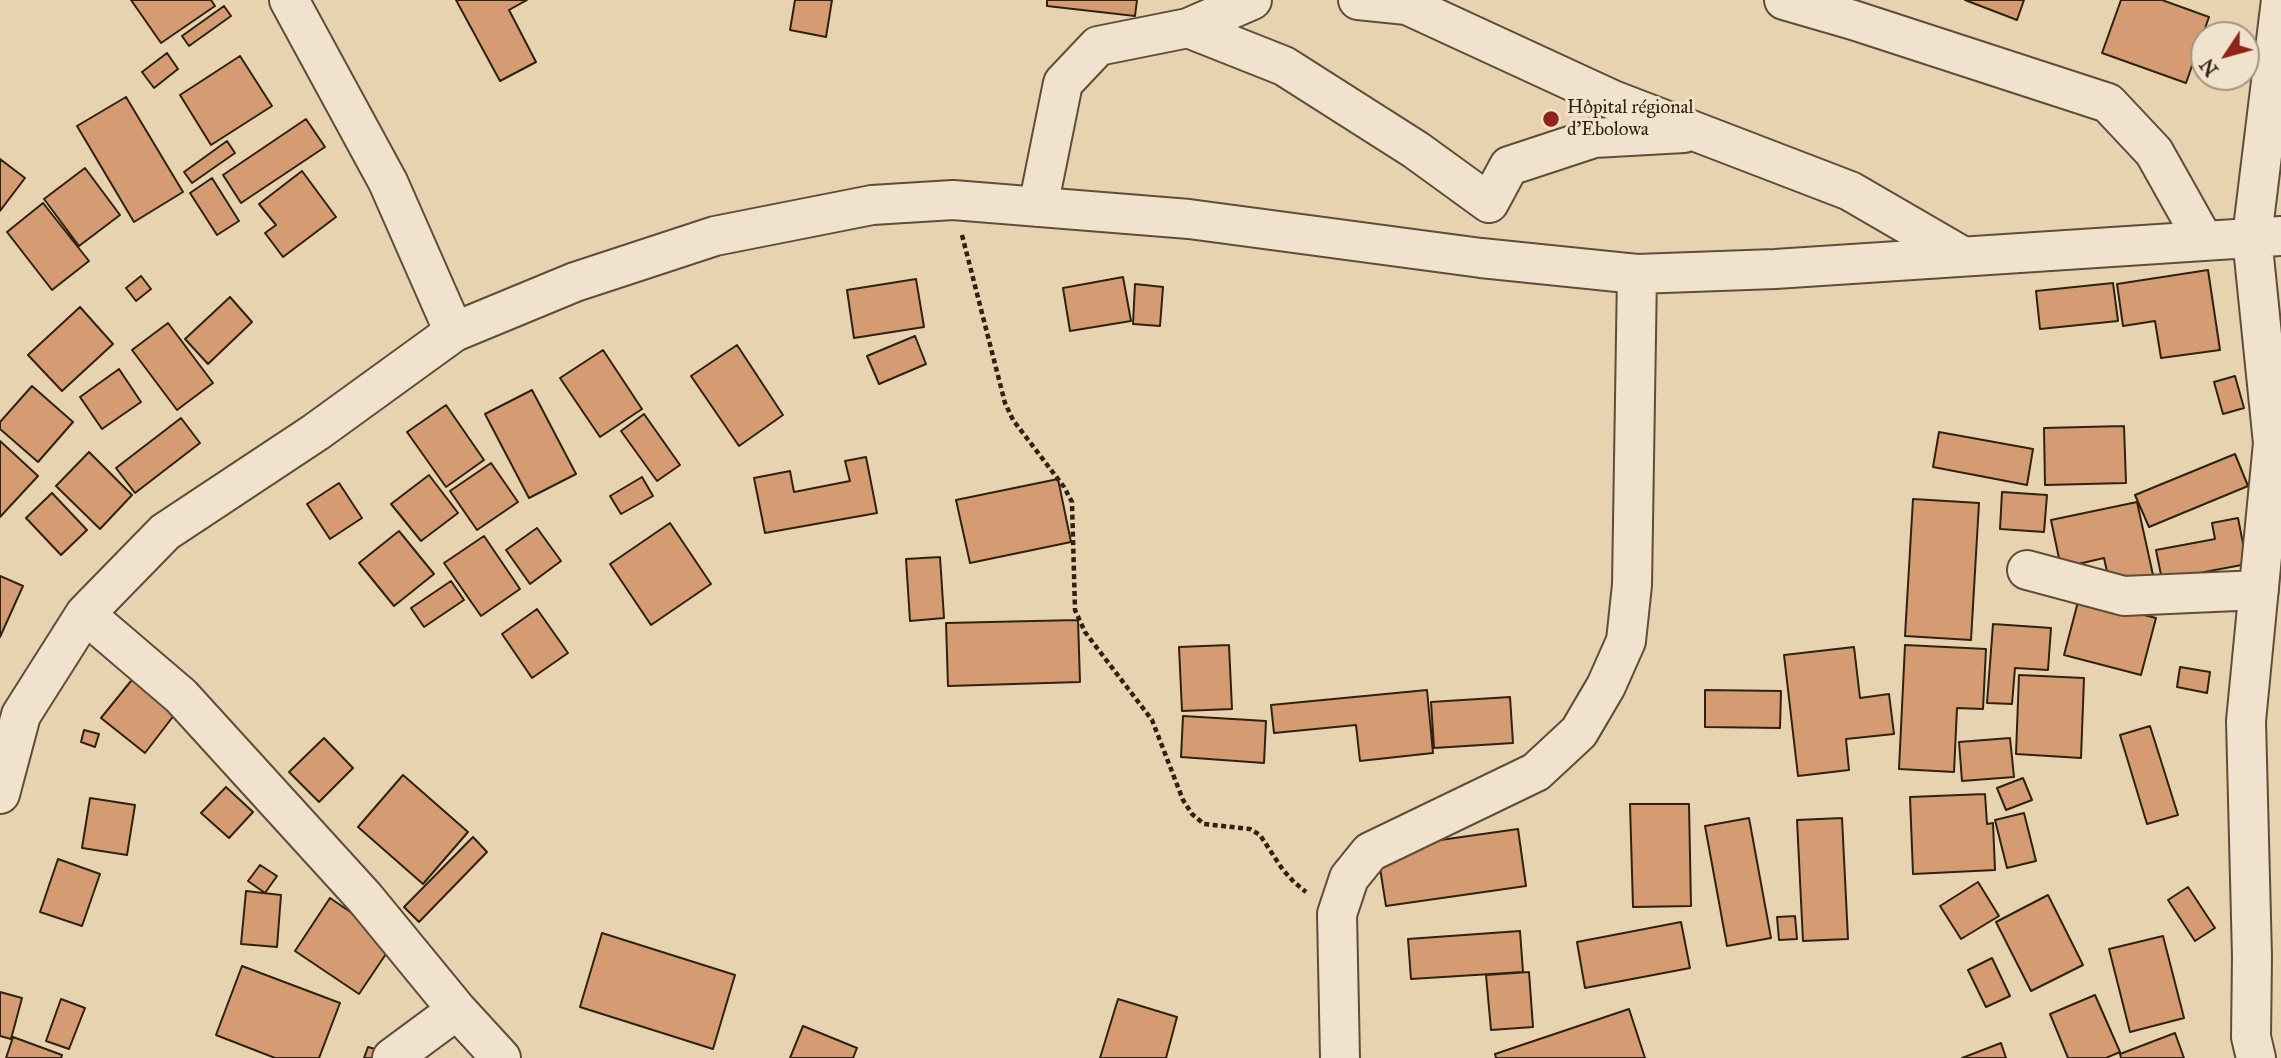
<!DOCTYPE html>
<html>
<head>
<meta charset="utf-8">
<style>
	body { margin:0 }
	#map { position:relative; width:2281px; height:1058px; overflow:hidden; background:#e8d3b1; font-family:"IM FELL Great Primer",serif }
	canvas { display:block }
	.north { position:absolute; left:2190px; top:21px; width:70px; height:70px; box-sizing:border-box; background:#f0e2cc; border:2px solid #a39581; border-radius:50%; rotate:234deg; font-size:19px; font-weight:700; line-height:28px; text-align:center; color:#2f2211 }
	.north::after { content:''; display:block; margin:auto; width:24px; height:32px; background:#8f2418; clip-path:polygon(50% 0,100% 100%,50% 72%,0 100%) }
</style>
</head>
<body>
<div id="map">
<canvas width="2281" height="1058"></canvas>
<div class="north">N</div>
</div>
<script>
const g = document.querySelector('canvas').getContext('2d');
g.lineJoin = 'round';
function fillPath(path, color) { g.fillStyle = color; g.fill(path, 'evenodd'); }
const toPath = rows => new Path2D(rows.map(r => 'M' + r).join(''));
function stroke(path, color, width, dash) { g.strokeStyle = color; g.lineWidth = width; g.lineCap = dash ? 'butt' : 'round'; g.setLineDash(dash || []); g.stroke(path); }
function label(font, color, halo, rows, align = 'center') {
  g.font = font + ' "IM FELL Great Primer",serif'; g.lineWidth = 6; g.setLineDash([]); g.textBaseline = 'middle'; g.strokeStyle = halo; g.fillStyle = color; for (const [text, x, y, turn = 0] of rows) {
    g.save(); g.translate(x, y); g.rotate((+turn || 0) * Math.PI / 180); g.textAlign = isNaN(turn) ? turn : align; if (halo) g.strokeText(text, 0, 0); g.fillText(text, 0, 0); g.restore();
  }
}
const building = toPath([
	[131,0,211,0,215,6,161,43,131,0],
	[456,0,527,0,509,10,536,62,500,81,456,0],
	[795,0,832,0,826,37,790,30,795,0],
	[1047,0,1137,0,1135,16,1047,6,1047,0],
	[1965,0,2024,0,2017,20,1965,0],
	[2121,0,2162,0,2209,17,2186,83,2102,53,2121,0],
	[224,6,231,16,189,46,182,36,224,6],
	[167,53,178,69,154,88,142,72,167,53],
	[240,56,272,106,211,145,180,95,240,56],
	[126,97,183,192,134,222,77,126,126,97],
	[306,119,325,147,241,203,223,175,306,119],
	[227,141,235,153,192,183,184,172,227,141],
	[0,159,25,178,0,211,0,159],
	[85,168,120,215,79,246,44,199,85,168],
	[302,171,336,217,283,257,265,233,276,225,259,204,302,171],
	[212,178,239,221,217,235,190,193,212,178],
	[43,203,89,261,52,290,7,232,43,203],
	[2208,270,2220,350,2161,358,2155,321,2123,326,2117,284,2208,270],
	[141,276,151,289,136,301,126,288,141,276],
	[1123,277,1131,321,1070,331,1063,288,1123,277],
	[916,279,924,327,854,338,847,290,916,279],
	[2113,283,2118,321,2040,329,2036,291,2113,283],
	[1135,284,1163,287,1160,326,1133,324,1135,284],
	[230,297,252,322,208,364,185,339,230,297],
	[80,307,113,344,62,391,28,355,80,307],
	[168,323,213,383,177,410,132,350,168,323],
	[915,336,926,364,879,384,867,356,915,336],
	[737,345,783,415,739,446,691,376,737,345],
	[603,350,642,409,600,437,560,378,603,350],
	[119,369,141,402,102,429,80,397,119,369],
	[2235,376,2244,408,2223,414,2214,382,2235,376],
	[32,386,73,422,38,462,0,429,0,422,32,386],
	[532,390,576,474,529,498,485,414,532,390],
	[446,405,484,460,446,487,407,432,446,405],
	[644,414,680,465,657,481,621,431,644,414],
	[181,418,200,443,135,493,116,468,181,418],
	[2124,426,2126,483,2045,485,2044,428,2124,426],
	[1939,432,2033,449,2027,485,1933,467,1939,432],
	[0,441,38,476,0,517,0,441],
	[89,452,132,495,100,529,56,486,89,452],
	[2235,454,2248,486,2149,527,2135,495,2235,454],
	[866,457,877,513,765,533,754,478,790,471,794,492,850,481,845,461,866,457],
	[491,463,518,502,477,530,450,491,491,463],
	[429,475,458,513,421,541,391,504,429,475],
	[642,477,653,496,621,514,610,496,642,477],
	[1058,479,1071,542,970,563,956,500,1058,479],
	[339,483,362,518,330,539,307,504,339,483],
	[2002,492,2047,495,2044,532,2000,529,2002,492],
	[52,493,87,530,61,555,26,518,52,493],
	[1913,499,1979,503,1971,640,1905,636,1913,499],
	[2137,502,2153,575,2110,585,2104,558,2061,568,2051,520,2137,502],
	[2238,518,2247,564,2162,580,2156,550,2215,539,2212,523,2238,518],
	[670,523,711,584,651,625,610,564,670,523],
	[537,528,561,561,530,584,506,550,537,528],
	[399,531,434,574,394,606,359,563,399,531],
	[484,536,520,589,481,616,444,563,484,536],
	[940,557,944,618,910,621,906,559,940,557],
	[0,576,23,586,0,637,0,576],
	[451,581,464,600,424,627,411,608,451,581],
	[2079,598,2156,618,2141,675,2064,655,2079,598],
	[537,609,568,653,532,678,502,634,537,609],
	[1078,620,1080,682,948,686,946,623,1078,620],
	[1993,624,2051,628,2048,670,2015,668,2012,704,1987,703,1993,624],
	[1229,645,1232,709,1182,711,1179,647,1229,645],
	[1905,645,1986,649,1983,709,1957,708,1954,772,1899,769,1905,645],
	[1854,647,1860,698,1889,694,1894,734,1846,739,1849,770,1798,776,1784,655,1854,647],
	[2180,667,2210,672,2207,693,2177,687,2180,667],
	[2019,675,2084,678,2081,758,2016,754,2019,675],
	[135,676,178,710,145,753,101,718,135,676],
	[1427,690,1433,753,1360,761,1356,725,1274,733,1271,705,1427,690],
	[1705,690,1781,691,1780,728,1705,727,1705,690],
	[1510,697,1513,743,1434,748,1431,702,1510,697],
	[1183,716,1266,721,1264,763,1181,757,1183,716],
	[2150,726,2178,815,2147,824,2120,735,2150,726],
	[84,730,99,734,95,747,81,742,84,730],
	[324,738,353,768,319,802,289,772,324,738],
	[2010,738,2014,777,1962,781,1959,742,2010,738],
	[403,775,468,832,423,884,358,827,403,775],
	[2023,778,2032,800,2006,810,1997,788,2023,778],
	[226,787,253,812,229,838,201,813,226,787],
	[1985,794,1987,824,1993,823,1995,870,1913,874,1910,797,1985,794],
	[90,798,135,805,127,855,82,848,90,798],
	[1630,804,1689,804,1691,906,1633,907,1630,804],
	[2024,813,2036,861,2007,868,1995,820,2024,813],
	[1749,818,1771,938,1727,946,1705,826,1749,818],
	[1842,818,1848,939,1803,941,1797,820,1842,818],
	[1518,829,1526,886,1386,906,1377,849,1518,829],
	[473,837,487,852,419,922,404,907,473,837],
	[58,859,100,874,82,926,40,912,58,859],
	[260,865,277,876,265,893,248,881,260,865],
	[1978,882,1999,916,1961,939,1940,906,1978,882],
	[2188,887,2215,928,2195,941,2168,900,2188,887],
	[246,891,281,895,277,947,241,944,246,891],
	[2048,895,2083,965,2031,991,1996,922,2048,895],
	[330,898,394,942,359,994,295,951,330,898],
	[1795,916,1797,939,1779,940,1777,917,1795,916],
	[1681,922,1690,968,1585,988,1577,942,1681,922],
	[1520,931,1523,972,1411,979,1408,939,1520,931],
	[602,933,735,975,713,1049,580,1007,602,933],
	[2163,936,2184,1018,2130,1032,2109,949,2163,936],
	[1992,958,2010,996,1986,1007,1968,970,1992,958],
	[242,966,340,1003,319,1058,275,1058,216,1035,242,966],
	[1529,972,1533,1027,1491,1030,1486,975,1529,972],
	[0,992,22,998,11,1039,0,1036,0,992],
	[2095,995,2120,1052,2106,1058,2068,1058,2050,1014,2095,995],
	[61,999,85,1008,69,1049,46,1041,61,999],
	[1118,999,1177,1017,1166,1058,1100,1058,1118,999],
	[1629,1009,1645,1058,1496,1058,1495,1054,1629,1009],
	[803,1026,857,1048,853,1058,790,1058,803,1026],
	[2175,1033,2184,1058,2121,1058,2120,1054,2175,1033],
	[13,1037,62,1055,61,1058,6,1058,13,1037],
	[2001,1043,2006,1058,1962,1058,2001,1043],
	[368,1047,393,1054,392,1058,364,1058,368,1047]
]);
const path = toPath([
	[962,235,1005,403,1013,420,1064,487,1072,502,1075,610,1085,632,1152,720,1183,800,1192,814,1204,824,1250,829,1260,835,1283,870,1294,882,1306,892]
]);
const minor = toPath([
	[289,0,388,182,454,332],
	[1358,0,1407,5,1613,100,1850,191,1962,256],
	[1784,0,1853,20,2108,103,2154,152,2204,241],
	[1188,28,1284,66,1416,150,1489,203,1509,166,1594,138,1684,133],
	[1038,207,1063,83,1098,46,1188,28,1252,0],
	[2027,570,2124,596,2259,590],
	[85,614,181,696,365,898,457,1010,501,1058],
	[0,794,21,715,85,614,165,532,316,432,454,332,575,282,715,236,872,205,953,200,1189,219,1481,258,1637,274,1775,269,2281,236],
	[392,1058,457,1010],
	[1340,1058,1337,914,1349,878,1370,852,1536,772,1579,732,1606,686,1626,641,1632,585,1637,274],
	[2256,1058,2251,1037,2252,957,2246,721,2273,443,2252,237,2281,0]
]);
const markers = [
	[1551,119,9,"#8f2418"]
];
const poiNames = [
	["Hôpital régional",1567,108],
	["d'Ebolowa",1567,130]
];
fillPath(building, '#d59b73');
stroke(building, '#2f2211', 2);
stroke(minor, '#5d4e39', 42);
stroke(path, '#2f2211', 4.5, [5, 3.5]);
stroke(minor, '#f0e2cc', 38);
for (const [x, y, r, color] of markers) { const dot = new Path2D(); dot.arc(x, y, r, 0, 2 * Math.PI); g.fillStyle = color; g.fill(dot); stroke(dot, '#f0e2cc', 2.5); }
label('19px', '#2f2211', '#f0e2cc', poiNames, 'left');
</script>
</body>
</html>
